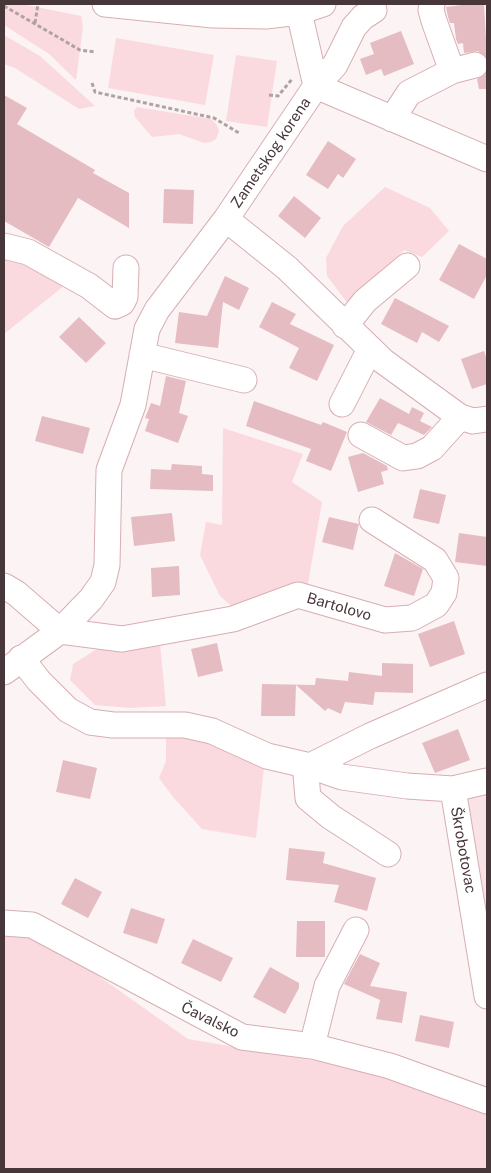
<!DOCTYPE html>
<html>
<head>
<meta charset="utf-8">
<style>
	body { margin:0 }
	#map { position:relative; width:491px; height:1173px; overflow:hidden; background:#fcf3f4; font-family:"Public Sans",sans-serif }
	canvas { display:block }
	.frame { position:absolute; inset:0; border:5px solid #48373a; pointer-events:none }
</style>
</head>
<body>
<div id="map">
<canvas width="491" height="1173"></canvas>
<div class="frame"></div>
</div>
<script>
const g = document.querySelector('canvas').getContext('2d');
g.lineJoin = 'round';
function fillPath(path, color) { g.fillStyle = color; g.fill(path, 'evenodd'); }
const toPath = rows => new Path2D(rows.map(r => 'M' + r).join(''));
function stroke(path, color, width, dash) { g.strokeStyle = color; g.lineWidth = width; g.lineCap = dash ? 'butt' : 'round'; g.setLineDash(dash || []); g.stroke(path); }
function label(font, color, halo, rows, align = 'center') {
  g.font = font + ' "Public Sans",sans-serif'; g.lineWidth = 4; g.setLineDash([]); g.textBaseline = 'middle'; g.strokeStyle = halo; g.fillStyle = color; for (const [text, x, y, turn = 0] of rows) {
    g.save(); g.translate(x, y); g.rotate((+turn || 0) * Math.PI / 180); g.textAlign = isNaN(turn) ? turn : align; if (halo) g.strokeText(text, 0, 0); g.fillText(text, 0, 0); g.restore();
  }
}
const built = toPath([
	[487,787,487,925,460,805,468,795]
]);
const green = toPath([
	[4,4,22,4,81,16,83,27,76,80,49,54,4,25],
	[4,35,40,56,95,106,79,109,15,68,4,64],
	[116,38,214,55,205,105,108,88],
	[236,55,277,61,267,127,226,121],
	[137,107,211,119,217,125,219,131,216,139,211,142,204,143,179,134,152,137,135,117,134,111],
	[385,187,430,208,449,231,422,257,404,250,349,305,327,276,326,258,343,226],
	[7,257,65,285,4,334,4,259],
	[223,428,303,454,292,482,322,502,307,590,235,609,220,596,200,555,206,522,222,525],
	[160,643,166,706,130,708,95,705,70,680,73,664,97,649],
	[175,732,234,744,264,768,256,838,202,829,173,797,159,778,166,761,166,735],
	[4,928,33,930,188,1039,352,1067,487,1108,487,1169,4,1169]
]);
const building = toPath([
	[470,4,484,4,487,58,478,51,464,53,463,43,458,44,456,39,454,23,450,23,448,17,446,7],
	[401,31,414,64,384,76,381,69,366,75,360,59,374,54,370,43],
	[487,72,487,89,479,89,477,79],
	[4,95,27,108,17,124,95,170,93,173,129,193,129,228,78,198,49,247,4,221],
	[328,141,356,159,343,178,338,174,328,189,306,175],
	[164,189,194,190,193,224,163,223],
	[294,196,321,218,305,238,278,216],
	[459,244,487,259,487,275,474,299,439,280],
	[225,276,249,288,239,310,223,302,218,348,175,343,179,312,207,316],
	[395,298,449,326,439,342,422,332,417,343,381,324],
	[272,302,296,314,290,324,334,345,317,381,289,368,299,348,259,327],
	[79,317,106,343,86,363,59,337],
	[484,351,487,360,487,384,472,389,461,359],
	[166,376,186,381,179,413,188,416,178,443,145,431,149,419,145,418,151,403,160,406],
	[380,398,409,414,412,407,424,413,420,421,432,427,424,435,398,423,391,435,366,422],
	[254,401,321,425,323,422,347,432,331,471,306,461,311,449,246,426],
	[42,416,90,428,83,454,35,441],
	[363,453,387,466,388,470,381,472,384,484,358,492,348,457],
	[172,464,202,466,202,474,213,475,213,491,150,489,151,469,171,470],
	[420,489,446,495,439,524,413,518],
	[172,513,175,541,134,546,131,517],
	[329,517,359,524,353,550,322,542],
	[459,533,487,537,487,566,455,562],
	[395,553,423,569,414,596,384,586],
	[179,566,180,595,152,597,151,568],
	[454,621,465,654,430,667,418,634],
	[217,643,223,671,198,677,191,649],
	[382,663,413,664,413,693,375,692,373,705,345,702,341,714,328,708,325,711,296,685,295,716,261,716,262,684,315,685,316,678,348,681,349,672,382,676],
	[458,729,470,760,435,773,422,743],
	[63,760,97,768,90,799,56,792],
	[289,848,325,852,323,863,376,878,367,911,334,902,339,885,286,880],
	[75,878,102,892,88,918,61,904],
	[131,908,165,919,157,944,123,933],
	[297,921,325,921,325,957,296,957],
	[193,939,233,958,221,982,181,963],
	[360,954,380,963,370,986,407,992,402,1023,376,1019,380,1000,344,984],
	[270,967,299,983,299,988,285,1014,253,997],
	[420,1015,454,1022,449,1048,415,1041]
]);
const path = toPath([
	[4,6,80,50,95,52],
	[35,23,38,4],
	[92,83,95,92,214,118,239,133],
	[269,95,278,96,293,78]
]);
const minor = toPath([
	[105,4,213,15,266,16,299,12,323,4],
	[432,4,431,10,434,21,452,71],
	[374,10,363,17,354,27,335,65,316,86,487,159],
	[392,119,409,93,452,71,475,65],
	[226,219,287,268,383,361,460,417,473,421,487,419],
	[4,246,28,252,89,286,115,306,122,303,125,297,126,268],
	[345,326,365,301,407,266],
	[142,355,244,380],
	[342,404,370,349],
	[361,435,403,458,417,456,432,448,460,417],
	[4,586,16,593,60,631,122,639,233,619,298,595,385,620,412,618,436,605,444,593,446,578,435,560,372,520],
	[21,658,39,681,68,710,90,722,113,725,185,725,212,731,267,756,310,766,342,777,407,786,453,789,487,996],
	[4,672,60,631,91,599,103,582,107,565,109,470,133,405,147,329,157,310,226,219,316,86,299,12],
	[453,789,487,781],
	[388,854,331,817,308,798,306,775,310,766,370,736,487,685],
	[4,923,32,925,242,1037,312,1046,390,1066,487,1101],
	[312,1046,327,986,356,930]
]);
const streetNames = [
	["Zametskog korena",271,153,-56],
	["Bartolovo",339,607,16],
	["Škrobotovac",463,850,80],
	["Čavalsko",210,1020,26]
];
fillPath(built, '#f9e3e6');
fillPath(green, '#fadade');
fillPath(building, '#e5bcc1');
stroke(minor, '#d7aeb3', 27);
stroke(path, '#afa2a4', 3, [4, 2.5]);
stroke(minor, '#fff', 25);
label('15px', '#48373a', '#fff', streetNames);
</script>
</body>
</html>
